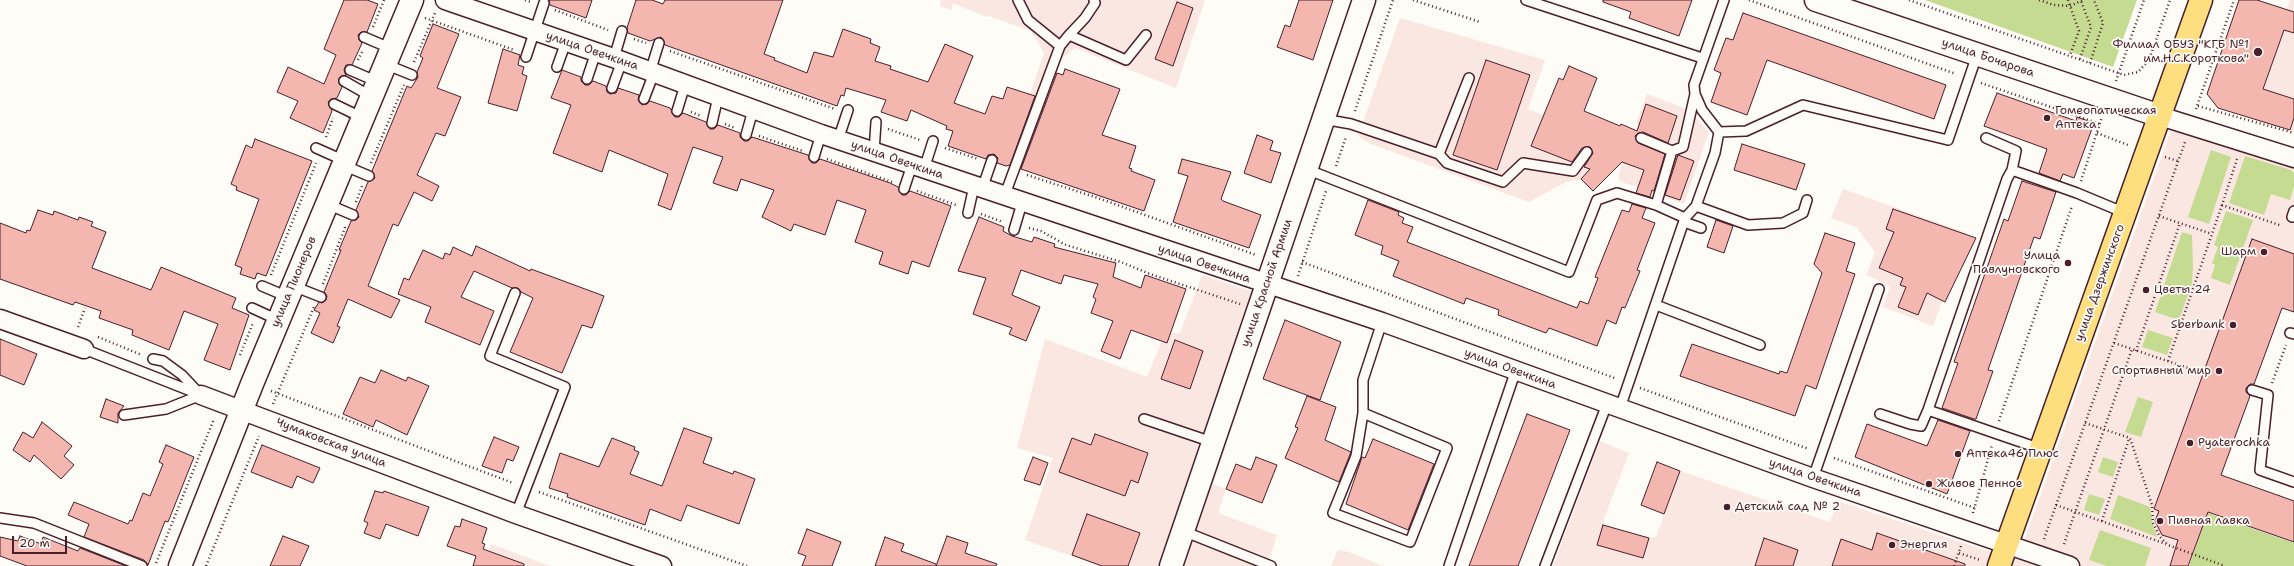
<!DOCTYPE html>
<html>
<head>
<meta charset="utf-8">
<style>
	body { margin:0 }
	#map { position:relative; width:2294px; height:566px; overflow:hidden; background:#fdfcf7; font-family:"Shantell Sans",sans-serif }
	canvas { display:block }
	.scale { position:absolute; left:12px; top:536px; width:55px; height:18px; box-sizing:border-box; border:2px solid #4a1f2b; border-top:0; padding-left:5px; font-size:12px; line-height:14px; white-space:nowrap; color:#4a1f2b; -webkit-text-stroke:3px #fdfcf7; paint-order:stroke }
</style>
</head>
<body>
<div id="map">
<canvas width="2294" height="566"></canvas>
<div class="scale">20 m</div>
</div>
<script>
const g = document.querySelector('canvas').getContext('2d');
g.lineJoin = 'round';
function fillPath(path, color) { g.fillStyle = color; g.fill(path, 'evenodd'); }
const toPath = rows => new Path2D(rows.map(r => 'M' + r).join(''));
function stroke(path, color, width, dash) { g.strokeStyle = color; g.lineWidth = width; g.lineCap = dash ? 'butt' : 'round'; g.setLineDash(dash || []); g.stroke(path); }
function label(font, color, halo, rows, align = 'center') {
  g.font = font + ' "Shantell Sans",sans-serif'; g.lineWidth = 3.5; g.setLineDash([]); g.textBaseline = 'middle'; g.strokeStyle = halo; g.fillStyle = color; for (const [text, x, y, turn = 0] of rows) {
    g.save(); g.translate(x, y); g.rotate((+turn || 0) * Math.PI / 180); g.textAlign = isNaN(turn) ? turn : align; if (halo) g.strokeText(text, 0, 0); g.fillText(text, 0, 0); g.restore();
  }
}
const built = toPath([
	[941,0,1205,0,1176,88,1075,48,1061,59,1025,170,1006,166,1044,53,1031,31,988,16,986,17,953,3,951,10,940,6],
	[2239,0,2257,0,2286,10,2290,0,2294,0,2294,131,2218,108,2207,94],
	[1400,18,1545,60,1528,109,1582,130,1624,154,1621,163,1616,162,1596,163,1581,179,1566,182,1529,202,1371,144,1358,136],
	[1647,94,1687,109,1709,132,1684,204,1619,181,1619,172,1639,125,1636,123],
	[2171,130,2294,165,2294,274,2189,566,1553,566,1600,441,1629,453,1604,519,1604,525,1649,538,1656,537,1680,471,1830,522,1838,501,1984,550,2018,558],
	[1843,189,1967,233,1933,326,1883,307,1890,286,1866,275,1875,252,1856,227,1831,218],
	[1202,275,1275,299,1213,484,1226,489,1218,513,1277,535,1267,566,1100,566,1025,540,1053,458,1017,448,1045,339,1147,377,1165,333,1180,333],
	[491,544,550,566,483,566],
	[1338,550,1349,552,1383,566,1331,566]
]);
const green = toPath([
	[1925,0,2137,0,2113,67],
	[2211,150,2231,157,2209,224,2188,217],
	[2245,156,2291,170,2294,173,2294,186,2290,200,2271,194,2264,215,2229,203],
	[2226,211,2253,220,2230,285,2211,278,2215,265,2212,263,2218,247,2214,245],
	[2182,232,2192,235,2193,267,2192,283,2179,320,2155,312],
	[2148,330,2173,338,2167,355,2142,347],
	[2138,397,2153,402,2141,437,2125,432],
	[2103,457,2118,462,2113,477,2098,472],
	[2089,494,2105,499,2099,515,2084,510],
	[2118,495,2150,507,2153,525,2157,537,2110,519],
	[2208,513,2294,543,2294,566,2189,566],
	[2100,530,2151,548,2145,566,2107,566,2089,560]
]);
const building = toPath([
	[344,0,367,0,378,4,367,32,361,32,358,35,359,40,362,43,352,65,346,65,344,70,346,76,341,76,339,78,339,84,342,87,337,98,331,99,328,102,332,111,323,133,290,118,298,101,277,92,288,67,324,84,336,55,324,49,344,0],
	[549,0,592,0,586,18,550,5,549,0],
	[636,0,652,0,663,4,665,0,783,0,764,54,775,58,774,60,807,73,814,52,833,57,843,29,871,39,870,43,880,47,875,61,891,66,890,69,928,82,945,44,973,56,954,103,985,114,992,96,1003,99,1007,87,1035,96,1010,165,1006,166,997,163,998,158,994,154,988,155,986,159,948,146,953,131,946,129,947,126,911,110,907,121,881,112,886,100,846,88,844,96,841,95,837,106,665,45,661,37,650,41,628,33,627,28,636,0],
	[1299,0,1333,0,1313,60,1277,47,1285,25,1290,27,1299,0],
	[1603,0,1692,0,1679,36,1629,18,1631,12,1603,2,1603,0],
	[2239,0,2257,0,2294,12,2294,33,2284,30,2263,89,2294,99,2294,118,2290,130,2218,108,2207,94,2239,0],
	[1177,2,1193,8,1173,66,1155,59,1177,2],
	[1743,13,1946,85,1934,119,1767,60,1747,115,1711,102,1721,73,1714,70,1726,38,1733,40,1743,13],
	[433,24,459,34,437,88,461,97,445,136,436,133,417,175,439,186,432,201,414,192,398,226,393,224,368,286,400,300,391,318,348,299,337,326,340,327,333,343,311,333,320,313,314,310,319,302,322,303,326,300,327,296,324,292,341,250,339,250,351,221,356,220,359,217,356,210,368,182,375,178,372,171,407,86,411,88,418,77,417,72,423,58,420,56,433,24],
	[503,49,520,55,518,65,524,67,522,74,527,76,517,111,488,103,503,49],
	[1486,60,1530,75,1497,170,1453,155,1486,60],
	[1569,66,1597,78,1584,111,1620,126,1621,124,1637,131,1646,104,1677,116,1668,143,1643,132,1638,133,1635,136,1638,143,1665,154,1654,191,1652,190,1650,197,1636,193,1644,170,1622,162,1593,191,1581,179,1590,169,1584,167,1593,153,1590,147,1582,148,1572,162,1531,146,1559,78,1563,80,1569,66],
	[1065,69,1120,89,1102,135,1136,146,1129,168,1132,169,1131,171,1155,180,1144,211,1021,169,1057,73,1063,75,1065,69],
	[562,70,581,77,581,81,585,85,589,85,593,81,606,86,607,92,610,94,616,93,618,88,639,95,638,100,642,105,647,104,650,101,670,108,675,117,679,117,683,113,706,122,710,129,714,129,718,125,740,133,740,137,744,141,748,141,752,137,808,155,812,163,816,163,820,159,890,183,898,187,902,195,906,195,910,191,951,206,929,267,912,261,908,274,879,264,883,252,855,242,866,210,837,200,825,235,794,224,791,231,762,217,774,190,741,179,737,191,713,183,723,157,693,147,671,210,658,205,668,174,609,150,602,172,553,153,571,105,551,98,562,70],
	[1997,93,2076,121,2077,117,2094,123,2074,178,2063,174,2060,181,2039,173,2047,149,1984,126,1997,93],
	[1257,135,1273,141,1270,150,1281,153,1271,183,1244,173,1257,135],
	[255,139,312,161,266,276,257,273,255,279,240,274,242,268,235,265,259,199,236,190,237,187,231,184,246,145,252,148,255,139],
	[1742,144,1805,164,1796,190,1734,170,1742,144],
	[1678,155,1694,161,1680,200,1665,195,1678,155],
	[1182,159,1231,172,1221,199,1223,201,1261,215,1249,248,1173,222,1188,176,1178,173,1182,159],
	[2022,181,2056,192,2040,239,2034,237,1988,370,1993,371,1976,419,1974,419,1942,408,1958,363,1954,362,2004,219,2008,221,2022,181],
	[1368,200,1399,212,1398,215,1404,218,1402,223,1413,227,1407,242,1577,308,1580,301,1588,304,1598,278,1595,277,1622,210,1629,212,1632,204,1646,208,1642,218,1655,223,1637,270,1640,271,1625,308,1622,307,1616,324,1607,320,1597,346,1549,328,1546,333,1498,315,1499,310,1466,298,1464,304,1393,276,1399,261,1381,254,1383,246,1355,235,1368,200],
	[1893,209,1976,238,1945,302,1927,293,1918,315,1898,307,1906,287,1900,285,1903,278,1879,268,1894,232,1886,229,1893,209],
	[38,210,53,215,54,211,78,220,79,217,93,222,91,226,106,232,92,268,151,290,161,267,236,298,232,308,249,315,230,370,204,360,218,324,184,311,169,350,132,335,133,330,99,318,101,311,75,302,73,305,0,279,0,223,26,233,27,230,30,231,38,210],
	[979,217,1004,227,1003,231,1012,236,1032,242,1034,237,1055,244,1054,247,1116,263,1113,277,1141,288,1145,275,1186,289,1167,343,1131,330,1120,359,1101,351,1113,321,1091,313,1096,299,1093,297,1098,284,1064,275,1061,284,1021,270,1012,295,1040,307,1026,341,1009,334,1012,328,973,314,986,278,958,271,979,217],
	[1716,220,1733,226,1724,253,1707,247,1716,220],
	[1825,233,1855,243,1846,271,1855,274,1816,389,1806,385,1795,416,1680,376,1692,344,1779,374,1780,371,1787,373,1822,273,1814,264,1825,233],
	[2252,239,2294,254,2294,312,2282,308,2254,384,2250,384,2246,388,2246,392,2250,396,2221,475,2294,501,2294,542,2208,512,2188,566,2170,566,2178,540,2162,535,2155,521,2159,511,2154,509,2252,239],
	[476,246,530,271,531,269,604,296,592,328,582,325,562,373,510,352,533,298,521,292,518,288,512,288,474,271,461,297,494,311,480,345,425,322,431,307,398,294,404,278,409,280,423,250,443,259,445,253,450,255,453,247,472,256,476,246],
	[1285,320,1341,342,1320,400,1263,379,1285,320],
	[0,339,37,354,24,385,0,375,0,339],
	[1175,340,1203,351,1190,389,1161,379,1175,340],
	[381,370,406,381,408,377,429,386,407,435,376,420,373,427,343,414,360,377,375,383,381,370],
	[1307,396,1336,407,1325,440,1351,452,1339,482,1285,458,1298,428,1295,427,1307,396],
	[106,399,124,406,118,413,118,423,100,417,106,399],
	[1527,414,1570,430,1518,566,1469,566,1527,414],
	[1938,420,1970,431,1947,494,1855,457,1867,424,1927,446,1938,420],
	[42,422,72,446,64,456,74,465,61,479,34,455,30,462,13,450,23,432,33,438,42,422],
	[684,428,712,438,703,463,733,474,734,471,755,479,739,524,687,505,681,521,650,509,645,525,567,497,568,494,549,488,560,453,599,467,612,438,635,447,634,450,639,452,630,474,662,486,684,428],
	[1095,434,1148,453,1138,483,1131,480,1125,496,1059,472,1072,438,1091,445,1095,434],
	[494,437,519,447,513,461,507,459,502,473,482,466,494,437],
	[1373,439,1434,464,1408,530,1346,504,1362,457,1365,458,1373,439],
	[166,445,194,457,168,522,165,521,148,565,144,560,84,537,89,524,68,515,74,502,128,524,130,520,132,521,143,493,150,496,163,464,159,462,166,445],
	[262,445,320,468,313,483,297,476,292,488,251,472,262,445],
	[1033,457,1048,463,1040,485,1024,480,1033,457],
	[1256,457,1277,465,1262,503,1226,489,1236,464,1251,470,1256,457],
	[1657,462,1680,471,1664,514,1641,505,1657,462],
	[375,491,383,493,384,491,429,507,418,536,386,524,380,539,364,533,368,523,364,521,375,491],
	[1087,514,1140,533,1128,566,1102,566,1072,555,1087,514],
	[462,519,487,528,482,543,485,544,483,549,524,564,524,566,473,566,476,556,447,546,455,526,460,527,462,519],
	[1603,525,1649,538,1643,558,1597,545,1603,525],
	[807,529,841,542,832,566,802,566,806,556,798,553,807,529],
	[1877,533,1965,564,1965,566,1832,566,1841,539,1872,550,1877,533],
	[20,536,41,544,43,537,78,551,80,548,126,566,27,566,0,556,0,537,18,541,20,536],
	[283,536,309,546,300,566,270,566,283,536],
	[947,536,968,543,965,553,997,564,996,566,936,566,947,536],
	[885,537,904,544,901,551,936,564,936,566,875,566,885,537],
	[1764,538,1798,550,1793,566,1755,566,1764,538]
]);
const path = toPath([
	[525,0,531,2],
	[1413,0,1480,22],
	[1749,0,1956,74],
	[1909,0,2124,75,2138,72,2149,60,2170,0],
	[2039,0,2054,5,2070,6,2083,0],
	[2068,0,2079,31,2070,55],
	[555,10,608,30],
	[425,18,514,50],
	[373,27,384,0],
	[634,39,646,43],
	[670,51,835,109],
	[2080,59,2091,27,2081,1],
	[358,60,363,50],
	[414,62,435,13],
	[2090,63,2103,23,2094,0],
	[2116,81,2144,0],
	[1981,83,2100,124],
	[2198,106,2294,133],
	[2196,109,2234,0],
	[1355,111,1393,0],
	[691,112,701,116],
	[725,124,735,128],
	[888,129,920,140],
	[2097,133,2128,145],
	[759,136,803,151],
	[326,137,333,118],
	[945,148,978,159],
	[2165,157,2178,161],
	[827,159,892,182],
	[2237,159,2222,205,2282,226],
	[371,163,404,85],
	[1336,166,1346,137],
	[1027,175,1098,198,1256,255],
	[2081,181,2102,117],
	[917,191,956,205],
	[356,202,362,186],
	[981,214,1003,222],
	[2159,216,2212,234],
	[1029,228,1041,231,1066,245,1121,262,1150,274,1240,304],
	[1302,262,1617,379],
	[271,275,316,163],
	[1298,276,1326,191],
	[323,284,346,225],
	[78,327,85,308],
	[98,337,142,355],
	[2114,343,2132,349],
	[2136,351,2180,223],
	[240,355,253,323],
	[2168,361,2222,205],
	[2272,383,2286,345],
	[1640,388,1809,449],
	[271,391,513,483],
	[273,404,314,307],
	[1999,421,2072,206],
	[2085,423,2130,438,2152,505,2153,523,2160,537,2168,545,2225,566],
	[1834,458,1975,508],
	[539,492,747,566],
	[2056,505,2166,544],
	[1973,513,1992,445],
	[2102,521,2129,439],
	[2044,539,2185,142],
	[2064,544,2132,349,2203,373],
	[1959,553,1980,560],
	[156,563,214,419],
	[206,566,259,436],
	[1954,566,1961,546]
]);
const lane = toPath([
	[1018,0,1028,20,1060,46],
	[1526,0,1702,58],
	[1724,0,1694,85,1695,94,1702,110,1719,132,1746,131,1803,105,1948,140,1977,55],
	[1069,35,1085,18,1095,3,1094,0],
	[364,37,392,49],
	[526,57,544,3],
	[614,58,622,31],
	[385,64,412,75],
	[557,67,566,42],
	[350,70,378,82],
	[650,72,659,43],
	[587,79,596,52],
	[344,81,372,97],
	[612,88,622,61],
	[644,99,654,73],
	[334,104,363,118],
	[677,111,685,85],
	[1323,119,1351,124,1439,154,1469,78],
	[712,123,718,97],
	[746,135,753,110],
	[1641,138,1672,151],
	[1986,138,2016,151,2012,170],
	[838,140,848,110],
	[316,148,345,161],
	[874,152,876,122],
	[1439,154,1447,163,1503,182,1523,163,1573,171,1587,152],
	[814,157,821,134],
	[343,165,369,176],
	[924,169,933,141],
	[1306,169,1569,272,1597,200,1617,193,1656,205,1685,218,1620,408],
	[904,189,912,165],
	[982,189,992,160],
	[1004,197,1060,46,1069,35,1126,60,1146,35],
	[327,204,353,215],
	[1656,205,1672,151,1683,147,1695,94],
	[1696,206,1748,225,1783,223,1803,213,1807,200],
	[2294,211,2292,217,2294,217],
	[968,213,974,186],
	[1685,218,1696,206,1715,153,1719,132],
	[1684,222,1701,228],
	[1014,230,1022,203],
	[262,286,288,297],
	[293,286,321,297],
	[515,293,490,356,565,387,516,514],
	[1656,305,1760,345],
	[252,308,278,320],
	[2290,333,2294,334],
	[84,349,201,395],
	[153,359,163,361,182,375,198,392],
	[2252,390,2268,395,2260,470,2294,482],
	[1363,413,1447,448,1410,542,1333,513,1356,456,1363,413,1363,380,1382,322],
	[1880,414,1910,424,1921,426,1928,410],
	[124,415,166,409,201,395],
	[1144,419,1212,442],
	[2041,449,1928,410,2007,179,2012,170,2077,193,2125,213],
	[1813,478,1879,289],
	[0,518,34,523,142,566],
	[1183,531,1271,566],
	[1449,566,1516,370],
	[1545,566,1607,404]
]);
const street = toPath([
	[445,0,622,61,821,134,1382,322,1813,478,2070,566],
	[2160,116,2294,158],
	[0,319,84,349],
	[201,395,516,514,662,566]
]);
const secondary = toPath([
	[1816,0,2160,116],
	[180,566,252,384,412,0],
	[1171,566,1364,0]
]);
const primary = toPath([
	[1999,566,2201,0]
]);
const markers = [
	[2258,52,5,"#4a1f2b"],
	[2047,118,4,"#4a1f2b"],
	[2264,252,4,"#4a1f2b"],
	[2068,263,4,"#4a1f2b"],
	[2146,290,4,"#4a1f2b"],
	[2233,325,4,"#4a1f2b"],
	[2219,371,4,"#4a1f2b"],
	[2190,443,4,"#4a1f2b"],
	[1958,454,4,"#4a1f2b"],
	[1929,484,4,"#4a1f2b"],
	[1727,507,4,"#4a1f2b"],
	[2160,521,4,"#4a1f2b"],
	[1892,545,4,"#4a1f2b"]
];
const poiNames = [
	["Филиал ОБУЗ \"КГБ №1",2249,45,"right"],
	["им.Н.С.Короткова\"",2249,59,"right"],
	["Гомеопатическая",2055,111],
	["Аптека",2055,125],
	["Шарм",2256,252,"right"],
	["Улица",2060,256,"right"],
	["Павлуновского",2060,270,"right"],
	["Цветы 24",2154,290],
	["Sberbank",2225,325,"right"],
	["Спортивный мир",2211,371,"right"],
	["Pyaterochka",2198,443],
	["Аптека46 Плюс",1966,454],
	["Живое Пенное",1937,484],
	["Детский сад № 2",1735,507],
	["Пивная лавка",2168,521],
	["Энергия",1900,545]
];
const streetNames = [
	["улица Овечкина",592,51,19],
	["улица Бочарова",1988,58,19],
	["улица Овечкина",897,160,19],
	["улица Овечкина",1204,264,19],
	["улица Пионеров",294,282,-67],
	["улица Красной Армии",1267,283,-71],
	["улица Дзержинского",2100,283,-70],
	["улица Овечкина",1510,369,20],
	["Чумаковская улица",331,443,21],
	["улица Овечкина",1815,478,19]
];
fillPath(built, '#fae7e2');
fillPath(green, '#c4db91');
fillPath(building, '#f3b7b0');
stroke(building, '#4a1f2b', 1);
stroke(lane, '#4a1f2b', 12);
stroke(street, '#4a1f2b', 21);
stroke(secondary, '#4a1f2b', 25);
stroke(primary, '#4a1f2b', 25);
stroke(path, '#4a1f2b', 2.5, [1, 3]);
stroke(lane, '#fdfcf7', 9);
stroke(street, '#fdfcf7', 18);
stroke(secondary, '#fdfcf7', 22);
stroke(primary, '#fddf80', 22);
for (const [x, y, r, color] of markers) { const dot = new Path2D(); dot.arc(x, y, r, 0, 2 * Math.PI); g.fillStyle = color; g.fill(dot); stroke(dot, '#fdfcf7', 1.5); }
label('12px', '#4a1f2b', '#fdfcf7', poiNames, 'left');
label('12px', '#4a1f2b', '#fdfcf7', streetNames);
</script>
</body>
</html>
